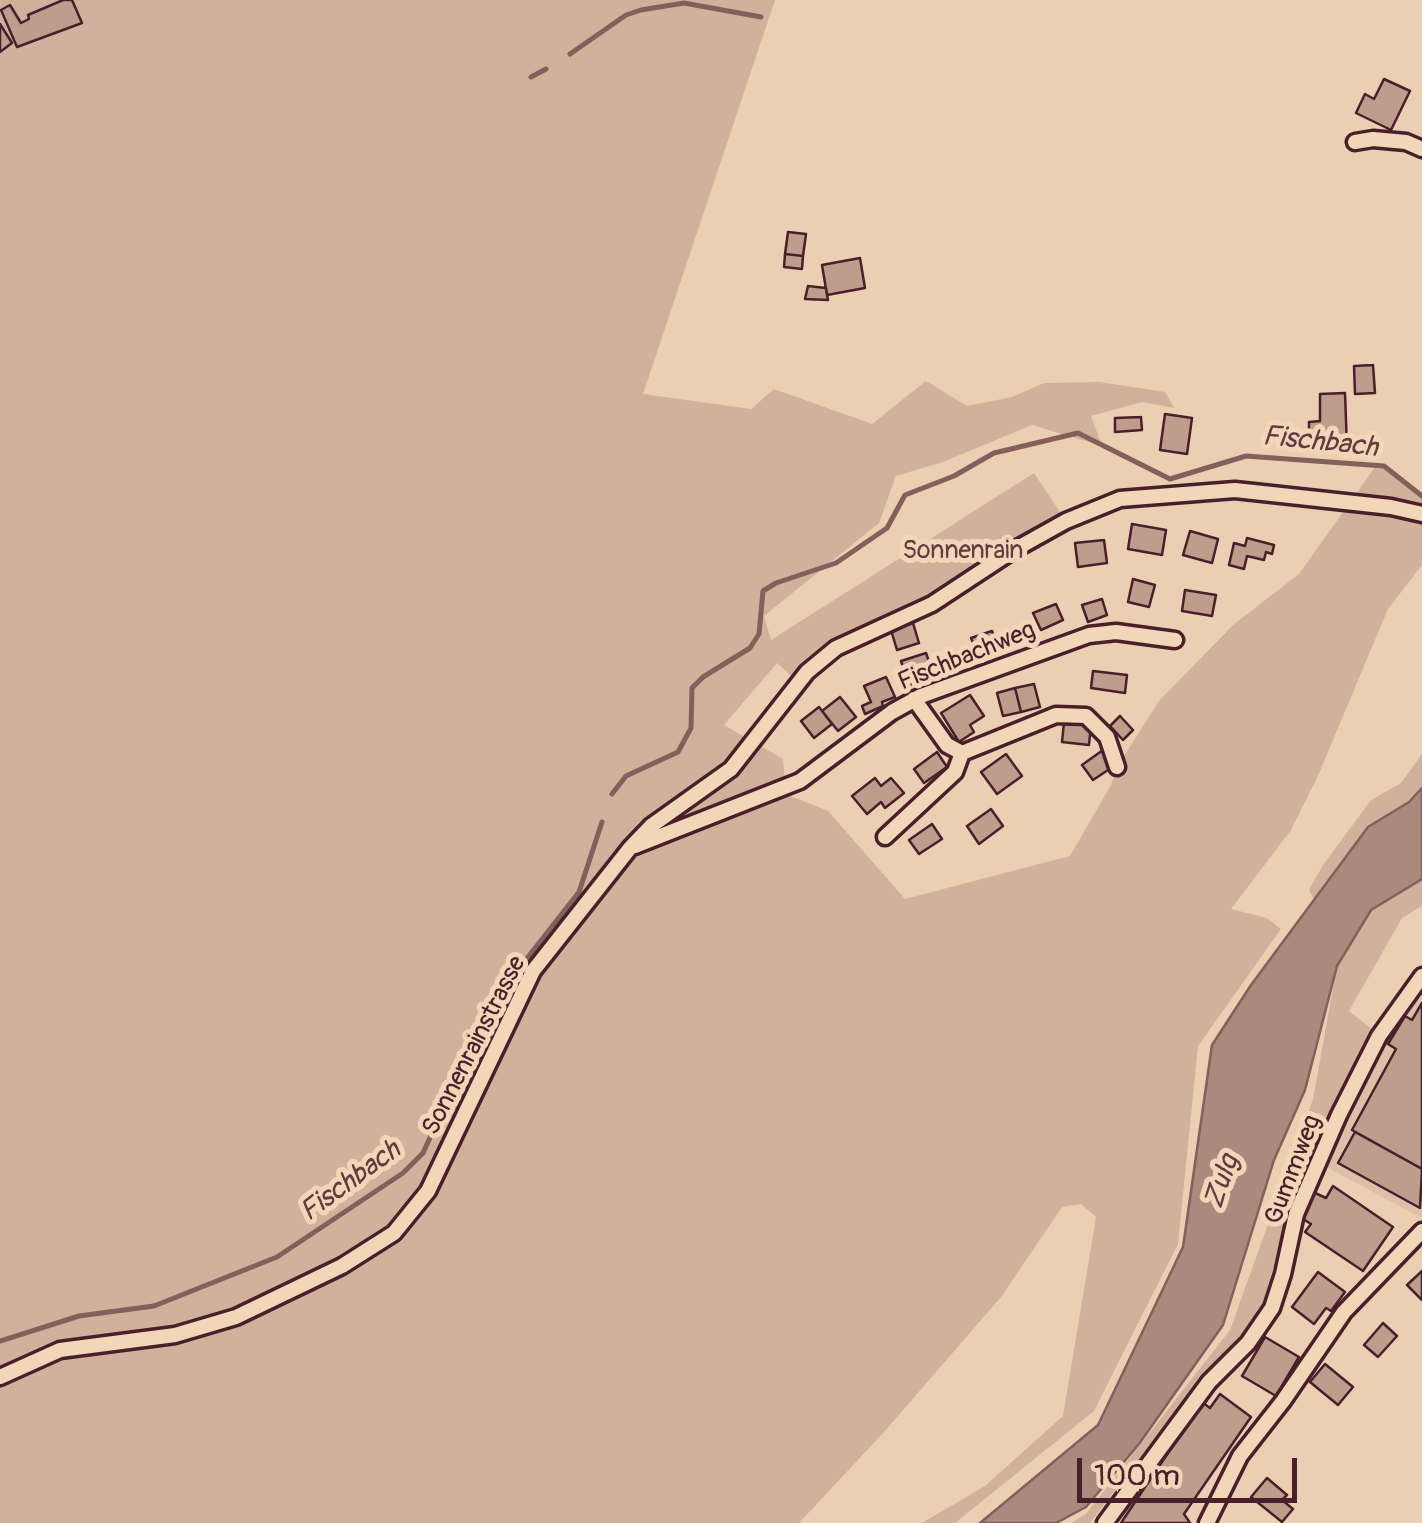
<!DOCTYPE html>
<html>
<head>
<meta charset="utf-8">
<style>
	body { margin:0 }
	#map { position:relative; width:1422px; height:1523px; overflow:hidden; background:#eacfb2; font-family:Pangolin,sans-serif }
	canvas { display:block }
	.scale { position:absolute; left:1077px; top:1458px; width:220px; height:45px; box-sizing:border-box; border:5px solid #4a1f2b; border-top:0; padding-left:12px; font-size:30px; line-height:35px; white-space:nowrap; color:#4a1f2b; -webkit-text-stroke:8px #f1d6b8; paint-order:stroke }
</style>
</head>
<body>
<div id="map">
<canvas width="1422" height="1523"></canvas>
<div class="scale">100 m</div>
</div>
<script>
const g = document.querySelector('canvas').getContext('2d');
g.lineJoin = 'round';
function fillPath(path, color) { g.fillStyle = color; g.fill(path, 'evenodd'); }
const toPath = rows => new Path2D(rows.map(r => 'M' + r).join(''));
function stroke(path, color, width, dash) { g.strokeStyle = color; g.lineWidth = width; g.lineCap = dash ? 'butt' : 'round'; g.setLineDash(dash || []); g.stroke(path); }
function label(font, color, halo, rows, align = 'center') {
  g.font = font + ' Pangolin,sans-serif'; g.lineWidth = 10; g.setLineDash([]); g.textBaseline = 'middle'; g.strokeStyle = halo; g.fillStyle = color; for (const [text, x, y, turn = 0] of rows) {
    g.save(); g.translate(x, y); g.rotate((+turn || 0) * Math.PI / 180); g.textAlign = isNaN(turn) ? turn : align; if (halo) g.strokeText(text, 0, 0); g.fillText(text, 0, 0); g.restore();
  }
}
const built = toPath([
	[1422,986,1422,1218,1315,1161,1385,1032]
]);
const green = toPath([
	[0,0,775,0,643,394,751,409,774,389,872,424,926,381,967,406,1012,397,1044,383,1100,382,1165,392,1174,408,1142,402,1091,416,1102,446,1032,425,943,462,896,476,879,523,764,616,771,640,1034,473,1066,521,978,576,847,642,799,683,777,663,724,725,783,759,786,794,828,811,905,899,1070,856,1111,785,1117,767,1159,701,1233,625,1299,574,1378,463,1422,494,1422,565,1388,609,1317,778,1291,830,1231,909,1267,918,1281,929,1198,1046,1178,1244,1094,1411,955,1523,922,1523,985,1486,1063,1416,1096,1217,1081,1204,1062,1207,1001,1297,884,1432,799,1523,0,1523],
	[1422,754,1422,788,1409,802,1368,827,1314,900,1309,890,1323,865,1371,800,1401,783],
	[1422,879,1422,906,1402,918,1349,1011,1373,1030,1289,1208,1265,1299,1241,1335,1203,1375,1090,1523,1071,1523,1086,1514,1230,1330,1313,1099,1337,966,1371,910]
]);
const water = toPath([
	[1422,788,1422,879,1371,910,1337,966,1305,1090,1274,1160,1223,1325,1139,1444,1086,1507,1056,1523,980,1523,1098,1425,1183,1247,1212,1045,1251,985,1368,827,1409,802,1422,788]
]);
const stream = toPath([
	[570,54,626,15,641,10,684,3,761,17],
	[531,77,546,69],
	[612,794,626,776,678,752,691,728,692,688,703,677,750,648,759,634,763,591,776,583,836,563,887,528,905,495,954,476,994,453,1078,433,1170,479,1246,456,1384,466,1422,496],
	[0,1341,79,1316,154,1306,277,1257,403,1173,423,1153,448,1098,490,1031,521,966,579,892,602,822]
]);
const building = toPath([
	[63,0,72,0,82,23,17,47,1,10,10,5,21,23,29,19,28,15,63,0],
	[0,24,12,43,0,52,0,24],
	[1384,79,1410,91,1391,130,1356,113,1365,94,1374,99,1384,79],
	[788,232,806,234,803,256,785,254,788,232],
	[785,254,803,256,802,269,784,267,785,254],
	[860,258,865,288,827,295,822,265,860,258],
	[808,286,826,288,828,300,805,299,808,286],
	[1373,365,1375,393,1355,394,1354,366,1373,365],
	[1345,393,1347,448,1322,449,1322,441,1309,442,1309,422,1320,421,1320,394,1345,393],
	[1165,414,1192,418,1187,454,1160,450,1165,414],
	[1141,417,1142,430,1115,432,1115,418,1141,417],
	[1132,524,1166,530,1162,555,1128,549,1132,524],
	[1190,531,1218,539,1212,563,1183,555,1190,531],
	[1247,538,1274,545,1272,554,1266,552,1264,560,1247,556,1244,569,1229,565,1234,543,1245,546,1247,538],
	[1104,540,1107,563,1078,567,1075,543,1104,540],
	[1133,579,1155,585,1149,607,1128,602,1133,579],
	[1185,590,1216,595,1212,616,1182,611,1185,590],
	[1102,599,1107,615,1088,622,1082,605,1102,599],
	[1056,604,1063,620,1041,630,1033,613,1056,604],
	[913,623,919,643,897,650,891,630,913,623],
	[992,631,1000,652,965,664,962,655,976,650,971,638,992,631],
	[926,653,934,676,909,685,901,661,926,653],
	[1093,671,1127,675,1125,693,1091,688,1093,671],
	[886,677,895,697,882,702,883,706,865,714,862,706,871,702,864,686,886,677],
	[1034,684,1040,707,1021,712,1015,688,1034,684],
	[1015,688,1021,712,1003,716,997,693,1015,688],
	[970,695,984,716,970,725,974,732,959,742,941,713,970,695],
	[840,697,856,717,838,731,822,711,840,697],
	[819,707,832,724,814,738,801,721,819,707],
	[1120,716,1133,730,1123,740,1110,726,1120,716],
	[1064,722,1091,724,1089,745,1062,742,1064,722],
	[1103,750,1114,766,1093,780,1082,765,1103,750],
	[937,752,947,767,924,783,914,769,937,752],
	[1006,754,1022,776,997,794,981,772,1006,754],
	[875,778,881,786,891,778,904,793,885,808,881,802,867,814,852,796,875,778],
	[991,809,1003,826,979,844,967,826,991,809],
	[932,824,942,839,919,854,909,840,932,824],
	[1422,1003,1422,1169,1352,1130,1396,1049,1388,1044,1405,1016,1412,1020,1422,1003],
	[1355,1132,1422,1169,1420,1208,1338,1163,1355,1132],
	[1333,1186,1393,1227,1363,1271,1305,1232,1311,1224,1303,1219,1313,1192,1326,1198,1333,1186],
	[1422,1271,1422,1300,1407,1285,1422,1271],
	[1318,1272,1345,1292,1331,1311,1326,1308,1314,1324,1292,1307,1318,1272],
	[1383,1323,1397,1336,1378,1357,1364,1345,1383,1323],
	[1265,1337,1299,1357,1276,1396,1242,1376,1265,1337],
	[1325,1364,1353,1387,1338,1405,1310,1382,1325,1364],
	[1220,1394,1251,1417,1184,1514,1190,1523,1121,1523,1202,1402,1210,1408,1220,1394],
	[1267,1478,1287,1495,1282,1500,1293,1509,1282,1522,1251,1497,1267,1478]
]);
const minor = toPath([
	[1355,142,1373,139,1406,142,1422,149],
	[914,699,947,745,962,753,1056,715,1086,716,1107,737,1117,767],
	[885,837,955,772,962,753],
	[635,846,800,781,892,712,921,696,1089,635,1116,632,1175,640],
	[0,1377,60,1350,175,1335,236,1317,342,1266,394,1233,428,1191,533,971,630,848,651,826,731,769,807,672,836,648,932,604,1014,550,1066,521,1120,499,1235,490,1391,507,1422,514],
	[1105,1523,1209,1382,1248,1343,1272,1308,1283,1274,1296,1214,1339,1115,1379,1036,1422,976],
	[1207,1523,1240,1456,1283,1401,1344,1312,1422,1231]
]);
const parkNames = [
	["Sonnenrain",963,552]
];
const streetNames = [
	["Fischbachweg",967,657,-22],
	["Sonnenrainstrasse",475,1046,-63],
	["Gummweg",1294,1170,-69]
];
const waterNames = [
	["Fischbach",1320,443,6],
	["Fischbach",351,1182,-36],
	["Zulg",1223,1182,-71]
];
fillPath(built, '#ddc0a7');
fillPath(green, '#d0b29c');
fillPath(water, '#ab897d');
stroke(water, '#845f5c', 2.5);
stroke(stream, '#845f5c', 5);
fillPath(building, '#be9d8d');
stroke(building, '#4a1f2b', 2.5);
stroke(minor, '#4a1f2b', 21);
stroke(minor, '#f1d6b8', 14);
label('25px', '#653c42', '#f1d6b8', parkNames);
label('25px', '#4a1f2b', '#f1d6b8', streetNames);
label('italic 28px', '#623a40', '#f1d6b8', waterNames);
</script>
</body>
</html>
